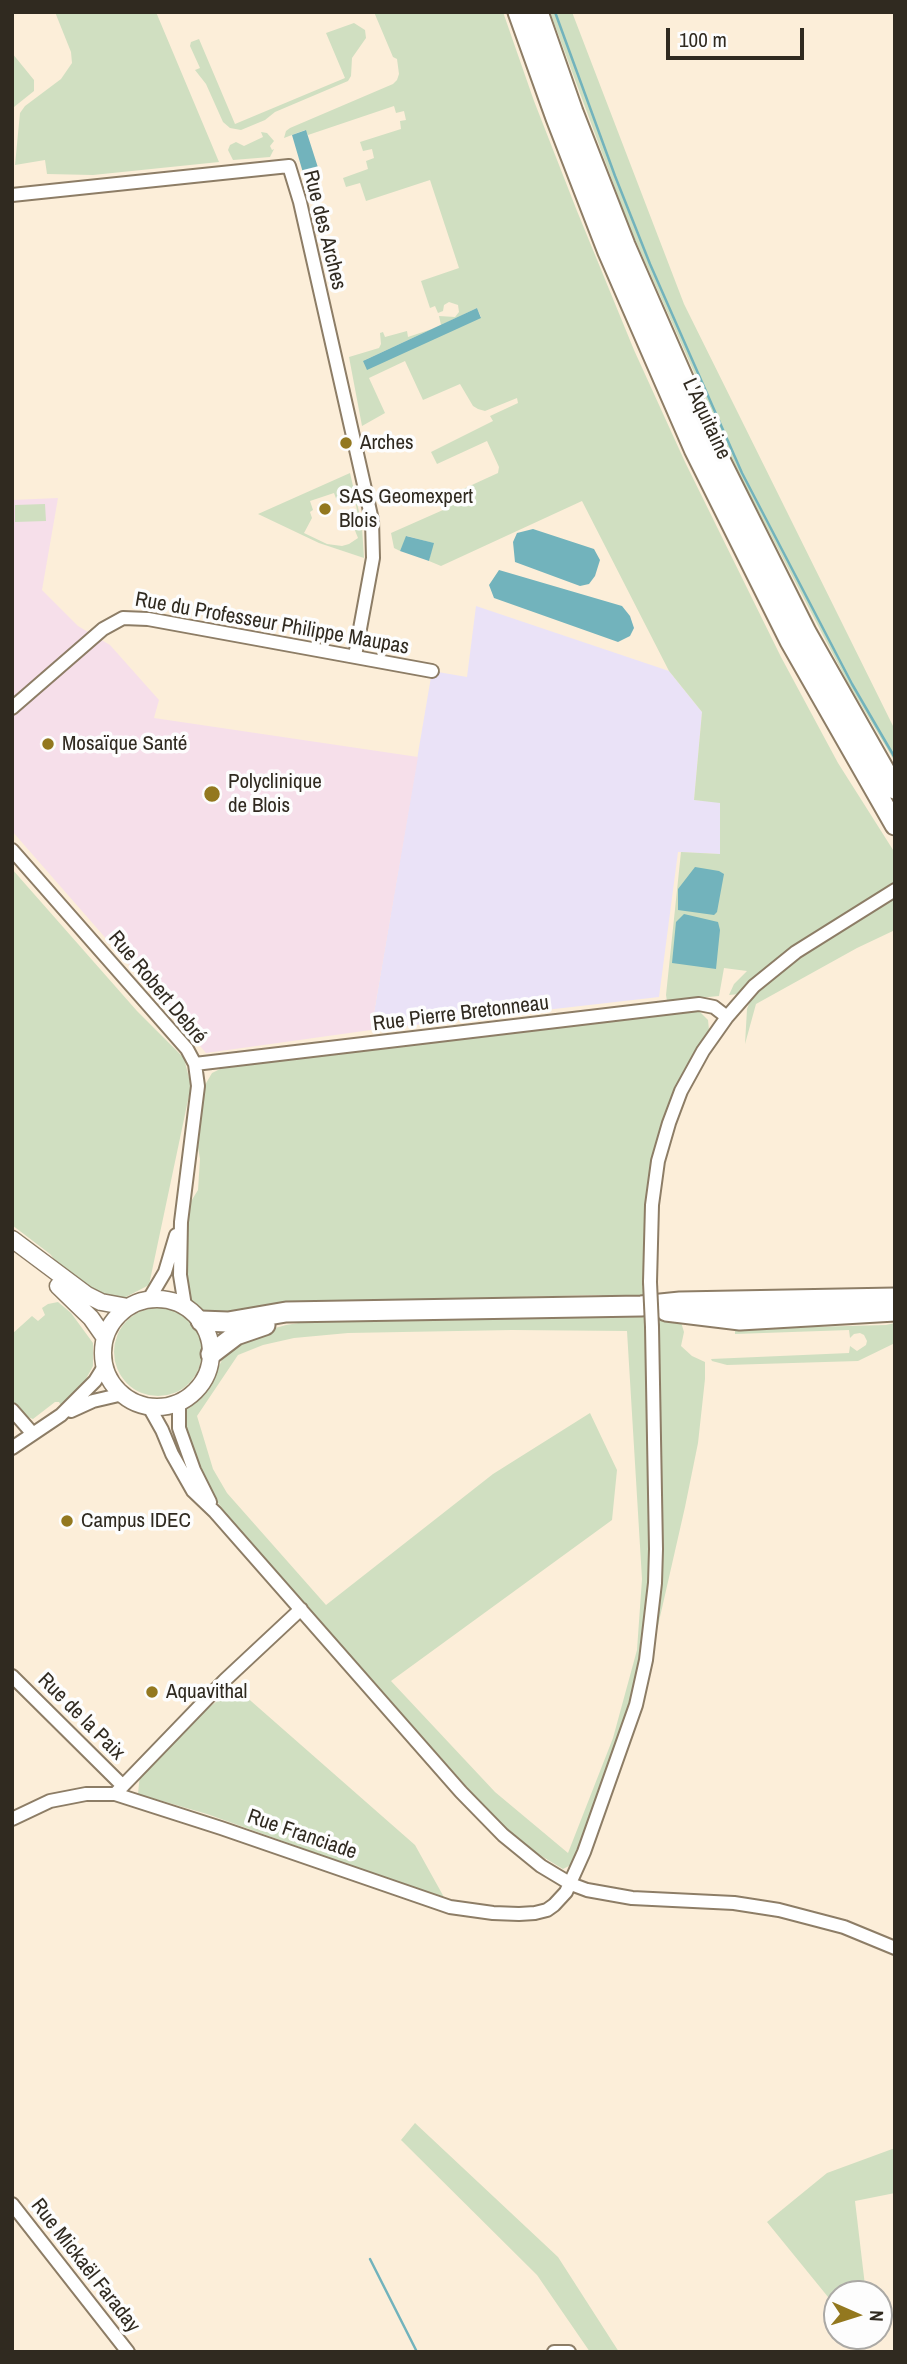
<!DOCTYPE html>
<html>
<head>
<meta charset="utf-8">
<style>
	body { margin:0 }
	#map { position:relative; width:907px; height:2364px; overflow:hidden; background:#fceed9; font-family:"Archivo Narrow",sans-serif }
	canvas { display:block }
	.frame { position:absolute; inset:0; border:14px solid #302a20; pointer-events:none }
	.north { position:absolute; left:823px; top:2280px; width:70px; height:70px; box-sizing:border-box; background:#fdfdfd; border:2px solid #aba9a5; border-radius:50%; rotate:93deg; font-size:19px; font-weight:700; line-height:28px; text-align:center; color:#302a20 }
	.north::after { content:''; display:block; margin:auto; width:24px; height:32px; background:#93781f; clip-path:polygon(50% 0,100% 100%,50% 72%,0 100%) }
	.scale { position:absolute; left:666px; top:28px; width:138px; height:32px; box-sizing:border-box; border:4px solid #302a20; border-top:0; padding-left:9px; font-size:21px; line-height:24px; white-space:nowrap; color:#302a20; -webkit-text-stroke:5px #fdfdfd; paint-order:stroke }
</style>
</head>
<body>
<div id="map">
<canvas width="907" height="2364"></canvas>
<div class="frame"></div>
<div class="north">N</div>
<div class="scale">100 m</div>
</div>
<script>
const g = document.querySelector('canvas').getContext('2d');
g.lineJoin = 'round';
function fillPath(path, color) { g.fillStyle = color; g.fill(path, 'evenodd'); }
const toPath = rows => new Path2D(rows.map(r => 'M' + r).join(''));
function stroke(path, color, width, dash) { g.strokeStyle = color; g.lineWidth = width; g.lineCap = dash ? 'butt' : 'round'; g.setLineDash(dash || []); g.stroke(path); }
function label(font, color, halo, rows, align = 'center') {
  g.font = font + ' "Archivo Narrow",sans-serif'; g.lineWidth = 7; g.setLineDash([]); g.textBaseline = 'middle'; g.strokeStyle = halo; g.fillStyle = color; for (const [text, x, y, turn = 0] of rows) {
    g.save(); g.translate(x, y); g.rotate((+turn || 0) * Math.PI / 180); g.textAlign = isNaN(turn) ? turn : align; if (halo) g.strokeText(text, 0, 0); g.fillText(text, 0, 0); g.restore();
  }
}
const commercial = toPath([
	[476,606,669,671,702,712,694,800,720,802,720,854,678,852,659,997,371,1030,432,671,467,677]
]);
const medical = toPath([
	[58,498,42,590,78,626,110,645,159,700,154,718,418,757,371,1030,206,1053,12,831,12,500]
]);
const green = toPath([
	[55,12,156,12,219,162,93,175,47,174,45,160,15,165,20,113,25,106,61,79,72,63,71,52],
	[374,12,503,12,534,101,577,211,634,350,685,462,781,657,838,763,895,853,895,883,789,951,739,994,729,995,734,984,747,971,724,968,719,996,667,1001,666,995,681,852,720,854,720,803,694,800,702,712,669,671,582,501,441,566,429,561,433,543,407,536,400,551,394,548,391,533,443,510,439,500,498,473,499,467,487,441,437,464,431,452,493,421,490,416,518,403,517,398,485,411,478,409,473,406,460,384,423,400,405,361,369,378,385,413,362,426,349,357,379,348,381,344,380,333,383,332,385,337,407,331,408,337,432,329,363,361,481,317,477,308,441,325,439,316,455,317,459,312,458,305,449,302,444,305,443,311,438,313,435,306,430,308,421,281,459,268,430,180,366,201,360,183,346,187,343,178,368,169,366,161,374,158,372,149,363,151,360,142,401,129,400,121,406,120,404,111,396,113,394,106,308,135,305,130,284,138,286,131,290,128,393,84,397,80,399,74,397,59,393,57],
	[550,12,572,12,684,304,895,730,895,762,848,683,742,480,629,226],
	[354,23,365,30,366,38,352,58,351,76,348,81,275,112,265,120,241,130,230,128,223,122,206,84,195,70,200,68,190,46,191,42,199,39,235,124,345,78,326,33],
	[12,53,34,80,34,91,14,107,12,107],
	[261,132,267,133,274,141,270,146,272,150,274,149,270,157,233,160,228,150,230,145,236,142,244,146,263,137],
	[350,473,360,516,358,519,355,520,353,517,358,515,353,491,339,494,337,501,334,493,310,501,313,510,310,512,312,518,304,533,327,544,342,546,349,544,358,538,354,528,359,525,362,527,364,558,319,543,258,514],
	[45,504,46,521,15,522,15,505],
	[12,869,137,1011,184,1058,191,1086,149,1285,122,1299,101,1294,72,1280,50,1254,12,1225],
	[895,896,895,930,857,948,756,1004,745,1044,747,1009,752,996,782,969,817,943],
	[690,1011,700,1012,708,1020,709,1030,656,1154,646,1300,620,1301,599,1295,518,1297,493,1304,205,1315,193,1303,184,1280,185,1256,190,1203,198,1190,200,1159,198,1147,205,1085,212,1073,224,1067],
	[58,1302,71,1313,93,1343,93,1366,81,1388,61,1406,59,1402,55,1402,33,1419,22,1415,12,1403,12,1334,32,1316,38,1321,45,1315,42,1308,48,1304],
	'114 1352a44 44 0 1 1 88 0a44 44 0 1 1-88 0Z',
	[646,1315,652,1561,637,1690,577,1857,571,1865,563,1869,533,1851,496,1820,227,1515,210,1492,185,1436,185,1407,207,1390,226,1352,254,1334,286,1325,317,1320],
	[512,1330,627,1331,642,1579,637,1650,613,1738,568,1853,495,1792,391,1681,612,1520,617,1470,590,1413,493,1474,326,1605,227,1493,213,1469,197,1416,238,1355,263,1345,294,1338,348,1333],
	[656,1315,680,1319,684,1332,681,1346,692,1356,705,1362,705,1379,698,1443,685,1507,652,1652],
	[895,1323,895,1343,858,1361,727,1365,712,1361,711,1359,849,1353,850,1346,857,1351,866,1345,867,1341,864,1335,860,1333,854,1334,850,1338,849,1330,735,1334,735,1329,886,1325],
	[235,1687,415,1845,445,1899,207,1814,138,1794,140,1773,202,1713],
	[415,2123,558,2257,619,2352,590,2352,537,2275,401,2140],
	[895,2148,895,2193,855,2201,866,2294,837,2294,837,2308,767,2222,827,2173]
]);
const water = toPath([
	[306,130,321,177,306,183,292,135],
	[477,308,481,318,367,370,363,361],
	[533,529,594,549,600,560,595,576,589,584,580,586,515,562,513,542,517,533],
	[406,536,434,543,429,561,400,551],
	[499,570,622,606,630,616,634,628,630,636,618,642,494,598,489,585],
	[695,867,719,871,724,874,717,912,714,915,678,910,678,889],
	[684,914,718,922,720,930,716,969,672,963,676,922]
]);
const stream = toPath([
	[555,12,615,176,650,264,742,473,852,684,895,758],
	[370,2259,417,2352]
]);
const minor = toPath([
	[12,195,289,166,300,202,372,520,373,558,355,656],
	[12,708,103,629,123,618,148,619,432,671],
	[12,850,187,1049,195,1064,198,1086,181,1222,180,1275,185,1306],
	[195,1064,699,1004,714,1007,727,1017],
	[650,1282,652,1205,658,1161,669,1123,681,1091,703,1051,727,1017,754,986,796,952,895,890],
	[149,1299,165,1272,176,1235],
	[179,1402,179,1428,194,1470,210,1502],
	[148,1405,162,1430,172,1454,193,1491,215,1512,461,1792,503,1835,541,1866,571,1884,587,1890,632,1898,734,1903,779,1910,844,1927,895,1948],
	[12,1410,33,1434],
	[71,1411,93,1401,123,1394],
	[12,1448,61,1415,95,1381,105,1365],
	[12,1676,123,1786],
	[115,1794,225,1680,301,1609],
	[12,1819,50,1801,86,1794,115,1794,221,1828,450,1907,493,1913,519,1914,535,1913,547,1910,554,1905,566,1892,584,1852,636,1705,646,1660,655,1583,656,1549,652,1327],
	[12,2204,128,2352],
	[554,2352,569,2352]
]);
const major = toPath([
	[12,1239,87,1295,101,1302,128,1307],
	[58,1286,91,1318,105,1338],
	'103 1353a54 54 0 1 1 108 0a54 54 0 1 1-108 0Z'
]);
const highway = toPath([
	[518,12,556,118,608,252,694,449,790,641,895,825],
	[538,12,573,112,625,245,711,442,806,632,895,789],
	[666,1311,740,1320,895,1311],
	[201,1321,228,1322,286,1312,641,1306,680,1302,895,1298],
	[211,1354,236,1335,265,1325]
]);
const minorBridge = toPath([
	[650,1282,652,1327]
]);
const markers = [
	[346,443,7,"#93781f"],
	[325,509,7,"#93781f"],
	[48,744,7,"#93781f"],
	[212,794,9,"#93781f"],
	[67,1521,7,"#93781f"],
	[152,1692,7,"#93781f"]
];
const streetNames = [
	["Rue des Arches",324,230,76],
	["L'Aquitaine",706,419,65],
	["Rue du Professeur Philippe Maupas",272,624,10],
	["Rue Robert Debré",157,988,50],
	["Rue Pierre Bretonneau",461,1014,-7],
	["Rue de la Paix",81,1717,45],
	["Rue Franciade",302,1835,19],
	["Rue Mickaël Faraday",85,2266,52]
];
const poiNames = [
	["Arches",360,443],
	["SAS Geomexpert",339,497],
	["Blois",339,521],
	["Mosaïque Santé",62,744],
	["Polyclinique",228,782],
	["de Blois",228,806],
	["Campus IDEC",81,1521],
	["Aquavithal",166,1692]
];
fillPath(commercial, '#eae2f7');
fillPath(medical, '#f6dfea');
fillPath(green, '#d0dfc1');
fillPath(water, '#72b3bc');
stroke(stream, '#72b3bc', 2.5);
stroke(minor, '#8d7d66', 16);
stroke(major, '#8d7d66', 19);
stroke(highway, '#8d7d66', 23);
stroke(minor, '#fff', 12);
stroke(major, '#fff', 16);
stroke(highway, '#fff', 19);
stroke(minorBridge, '#8d7d66', 16, []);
stroke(minorBridge, '#fff', 12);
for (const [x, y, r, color] of markers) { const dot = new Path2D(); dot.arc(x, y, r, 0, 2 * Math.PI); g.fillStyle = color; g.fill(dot); stroke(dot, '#fdfdfd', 2.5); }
label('21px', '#302a20', '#fdfdfd', streetNames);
label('21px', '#302a20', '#fdfdfd', poiNames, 'left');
</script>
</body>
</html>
